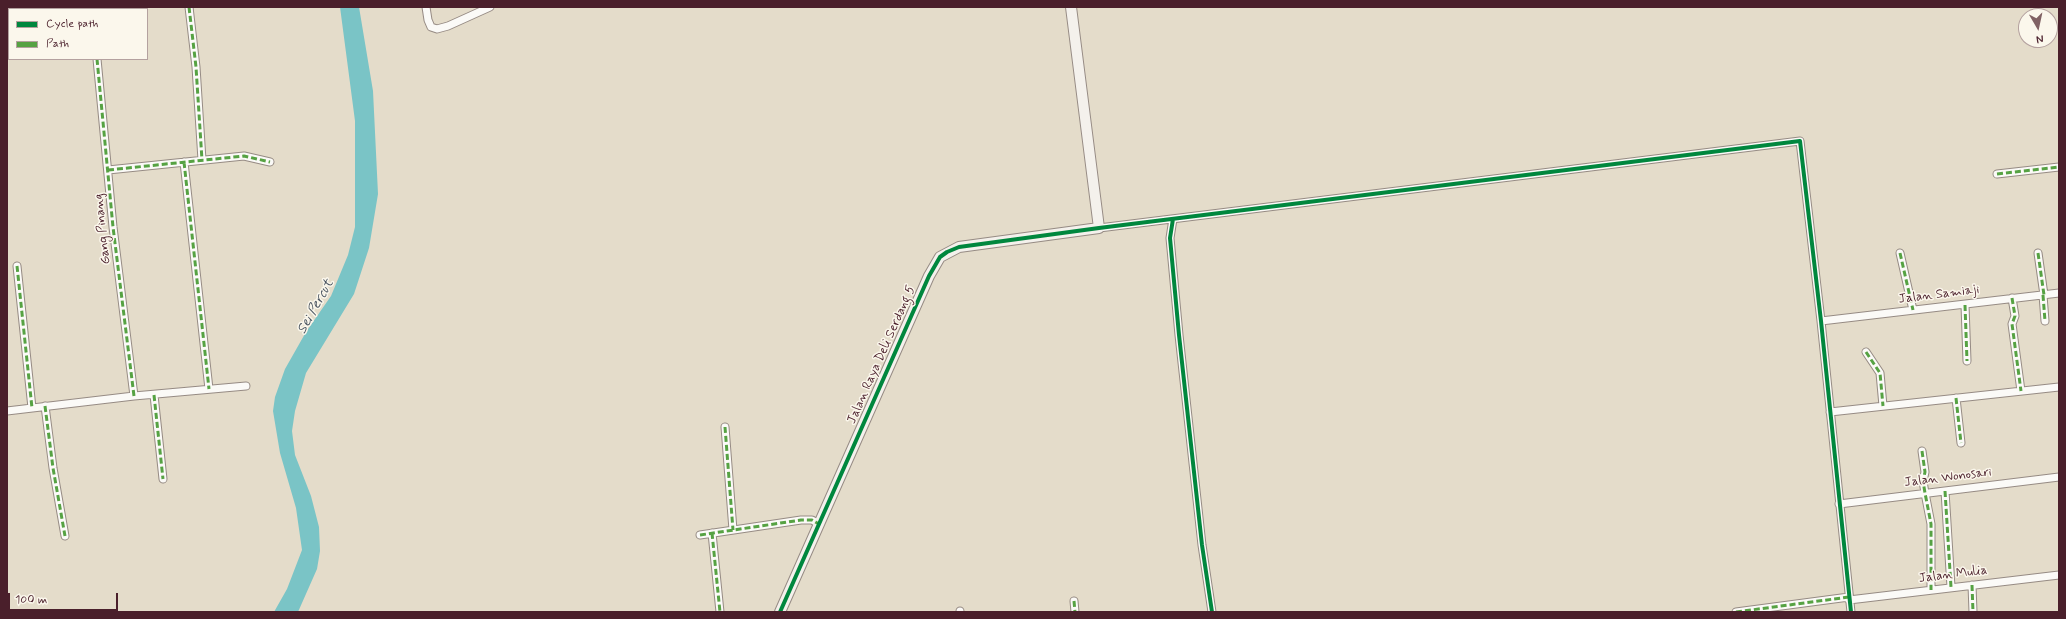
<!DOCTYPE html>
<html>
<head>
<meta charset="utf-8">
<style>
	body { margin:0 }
	#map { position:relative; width:2066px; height:619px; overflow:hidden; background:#e4dcca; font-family:Mynerve,sans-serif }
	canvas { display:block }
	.frame { position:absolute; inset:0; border:8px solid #4a1f2b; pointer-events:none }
	.legend { position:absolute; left:8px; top:8px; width:140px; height:52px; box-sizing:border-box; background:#fbf7ec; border:1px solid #b4a19f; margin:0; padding:5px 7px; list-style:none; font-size:12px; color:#4a1f2b }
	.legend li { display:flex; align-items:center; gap:8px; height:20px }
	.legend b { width:20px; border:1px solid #b4a19f }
	.north { position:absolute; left:2018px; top:8px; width:40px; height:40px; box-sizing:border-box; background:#fbf7ec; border:1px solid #b4a19f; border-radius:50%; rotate:171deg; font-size:11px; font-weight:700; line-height:16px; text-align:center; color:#4a1f2b }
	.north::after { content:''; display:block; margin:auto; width:14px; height:18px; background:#806163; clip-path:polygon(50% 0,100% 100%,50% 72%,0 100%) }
	.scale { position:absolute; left:8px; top:593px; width:110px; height:18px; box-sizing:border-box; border:2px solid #4a1f2b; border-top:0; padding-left:5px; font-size:12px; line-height:14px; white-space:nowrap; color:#4a1f2b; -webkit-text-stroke:3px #fbf7ec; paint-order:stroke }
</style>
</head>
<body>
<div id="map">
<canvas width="2066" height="619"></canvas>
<div class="frame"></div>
<ul class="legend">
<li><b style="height:5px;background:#00873e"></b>Cycle path</li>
<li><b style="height:5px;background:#56a243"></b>Path</li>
</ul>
<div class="north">N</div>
<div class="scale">100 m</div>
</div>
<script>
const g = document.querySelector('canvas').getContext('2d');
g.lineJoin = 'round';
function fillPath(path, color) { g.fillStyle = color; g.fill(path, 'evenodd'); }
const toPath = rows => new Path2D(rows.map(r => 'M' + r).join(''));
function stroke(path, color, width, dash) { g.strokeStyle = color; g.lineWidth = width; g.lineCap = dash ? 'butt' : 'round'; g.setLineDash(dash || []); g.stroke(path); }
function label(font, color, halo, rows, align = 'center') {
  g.font = font + ' Mynerve,sans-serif'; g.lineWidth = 3; g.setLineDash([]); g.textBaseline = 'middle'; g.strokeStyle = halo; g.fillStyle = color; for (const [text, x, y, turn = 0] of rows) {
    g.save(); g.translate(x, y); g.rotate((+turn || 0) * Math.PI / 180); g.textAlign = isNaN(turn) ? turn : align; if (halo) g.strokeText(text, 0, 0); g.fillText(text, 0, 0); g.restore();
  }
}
const water = toPath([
	[340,7,359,7,373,91,378,194,369,248,354,294,306,373,295,411,292,431,295,455,311,496,319,527,320,551,317,569,298,612,274,612,287,589,302,550,296,508,280,453,273,411,275,397,285,369,306,332,331,296,348,255,355,227,355,121]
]);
const street = toPath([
	[92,7,92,9],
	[189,7,196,67,202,160],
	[426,7,428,20,431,27,437,29,448,26,490,7],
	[97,59,113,227,134,396],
	[184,162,209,389],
	[108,170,244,156,270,162],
	[1997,174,2059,167],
	[1173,219,1170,238,1179,335,1202,545,1212,612],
	[1099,228,1800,141,1821,321,1851,612],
	[1900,253,1913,310],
	[2038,253,2044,295],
	[17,266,32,408],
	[2043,295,2045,321],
	[2012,298,2015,316,2012,324,2021,391],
	[1965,305,1967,361],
	[1821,321,2059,293],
	[1866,352,1880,373,1883,406],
	[154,395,163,479],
	[1956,398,1961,443],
	[45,406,53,468,65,536],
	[7,411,134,396,246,386],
	[1830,412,2059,387],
	[725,427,733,530],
	[1922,451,1925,472,1923,481,1925,493,1931,524,1931,590],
	[1945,491,1951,587],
	[1839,504,2059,477],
	[712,533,720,612],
	[700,535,801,520,812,520,819,524],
	[1972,585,1973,612],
	[1849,600,2059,575],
	[1074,601,1075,612],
	[960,611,960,612],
	[1736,612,1849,597]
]);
const secondary = toPath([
	[780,612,929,276,940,257,959,247,1099,228,1071,7]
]);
const quiet = toPath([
	[92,7,92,9],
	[189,7,196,67,202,160],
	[97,59,113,227,134,396],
	[184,162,209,389],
	[108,170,244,156,270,162],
	[1997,174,2059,167],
	[1900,253,1913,310],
	[2038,253,2044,295],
	[17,266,32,408],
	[2043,295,2045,321],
	[2012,298,2015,316,2012,324,2021,391],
	[1965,305,1967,361],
	[1866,352,1880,373,1883,406],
	[154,395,163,479],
	[1956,398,1961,443],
	[45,406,53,468,65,536],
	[725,427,733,530],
	[1922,451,1925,472,1923,481,1925,493,1931,524,1931,590],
	[1945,491,1951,587],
	[712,533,720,612],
	[700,535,801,520,812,520,819,524],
	[1972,585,1973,612],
	[1074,601,1075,612],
	[960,611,960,612],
	[1736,612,1849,597]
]);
const cycleway = toPath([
	[1173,219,1170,238,1179,335,1202,545,1212,612],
	[780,612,929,276,940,257,947,252,959,247,1099,228,1800,141,1821,321,1851,612]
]);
const streetNames = [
	["Gang Pinang",103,229,-96],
	["Jalan Samiaji",1939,295,-7],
	["Jalan Raya Deli Serdang 5",882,355,-66],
	["Jalan Wonosari",1948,478,-7],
	["Jalan Mulia",1953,575,-7]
];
const waterNames = [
	["Sei Percut",316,307,-61]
];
fillPath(water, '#7ac4c6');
stroke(street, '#968b84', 9);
stroke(secondary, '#968b84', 12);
stroke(street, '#fbfaf7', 7);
stroke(secondary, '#f4f1ec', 10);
stroke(quiet, '#56a243', 3, [6, 3]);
stroke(cycleway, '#00873e', 4);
label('13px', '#4a1f2b', '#fbf7ec', streetNames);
label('italic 14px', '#4b5561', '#fbf7ec', waterNames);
</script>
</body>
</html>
